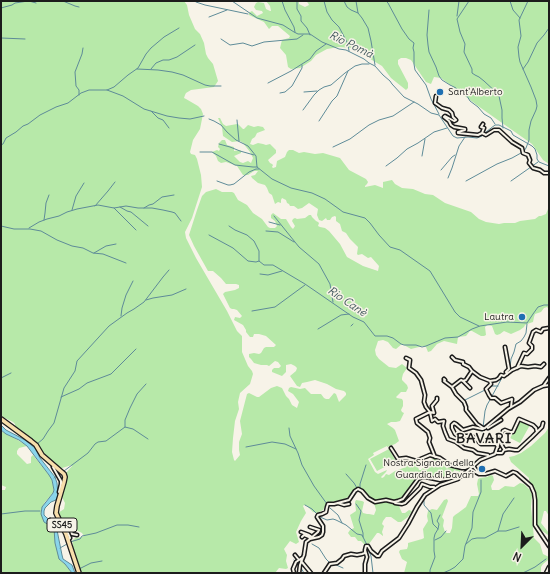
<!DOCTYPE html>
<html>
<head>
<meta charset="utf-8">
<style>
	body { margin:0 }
	#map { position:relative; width:550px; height:574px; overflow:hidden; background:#f7f3e8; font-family:Delius,sans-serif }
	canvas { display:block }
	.frame { position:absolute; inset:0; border:2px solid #1c1c1c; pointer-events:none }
	.north { position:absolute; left:502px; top:526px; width:40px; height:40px; -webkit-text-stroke:3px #f7f3e8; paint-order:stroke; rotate:204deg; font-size:11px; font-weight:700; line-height:16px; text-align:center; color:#1c1c1c }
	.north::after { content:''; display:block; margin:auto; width:14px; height:18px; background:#1c1c1c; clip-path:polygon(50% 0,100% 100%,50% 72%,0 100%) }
</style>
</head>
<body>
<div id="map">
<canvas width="550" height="574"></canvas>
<div class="frame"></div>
<div class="north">N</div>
</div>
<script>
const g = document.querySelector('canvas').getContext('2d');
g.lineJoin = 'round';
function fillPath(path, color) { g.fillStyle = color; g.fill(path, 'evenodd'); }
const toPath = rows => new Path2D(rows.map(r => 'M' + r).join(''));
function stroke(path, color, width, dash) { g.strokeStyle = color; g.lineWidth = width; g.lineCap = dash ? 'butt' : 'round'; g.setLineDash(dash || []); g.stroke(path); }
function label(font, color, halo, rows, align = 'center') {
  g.font = font + ' Delius,sans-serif'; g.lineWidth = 3; g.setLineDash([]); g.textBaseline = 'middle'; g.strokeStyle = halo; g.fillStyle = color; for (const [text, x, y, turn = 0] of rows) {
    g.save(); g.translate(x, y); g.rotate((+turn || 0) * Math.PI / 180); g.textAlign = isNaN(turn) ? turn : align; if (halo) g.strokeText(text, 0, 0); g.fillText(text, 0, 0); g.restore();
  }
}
const green = toPath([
	[1,1,184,1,187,5,189,15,195,29,200,34,204,43,206,54,208,58,213,64,218,81,214,87,191,90,186,93,185,95,184,98,186,99,198,106,201,109,203,114,200,129,193,140,190,152,191,154,195,155,197,159,201,175,202,187,192,218,185,232,186,238,196,258,227,311,237,331,242,336,242,352,248,366,252,371,253,374,250,384,240,393,238,402,239,409,235,421,233,438,232,452,234,460,235,461,240,455,239,450,239,442,242,434,240,421,247,394,249,393,257,397,259,397,271,388,277,386,282,388,286,396,289,399,292,405,297,408,299,402,293,394,288,391,289,388,291,387,300,389,305,388,311,394,321,394,324,398,326,399,329,399,334,393,336,394,339,402,346,395,346,393,344,391,336,389,327,384,315,380,307,382,302,383,300,387,297,386,290,376,296,371,297,368,295,366,291,364,286,365,286,372,282,376,272,372,272,370,274,368,279,368,281,366,278,362,275,361,269,366,267,365,261,365,254,363,251,359,249,357,249,354,254,353,259,354,261,353,264,348,266,347,274,347,276,345,266,336,259,334,254,334,253,337,250,337,246,332,246,330,243,325,234,320,235,317,240,318,242,316,237,310,234,309,232,309,230,308,223,294,225,292,235,290,239,288,239,285,236,284,226,284,221,278,213,271,208,271,194,246,189,235,197,210,202,196,206,192,216,189,222,192,232,192,234,193,238,200,247,205,253,213,262,219,268,227,270,228,275,228,277,226,275,221,271,218,271,215,273,213,281,219,286,219,291,227,293,229,295,226,292,221,293,219,295,218,297,219,305,218,309,215,311,215,312,217,316,221,318,222,319,223,318,226,320,227,325,228,329,231,340,244,347,257,363,266,378,271,379,266,371,257,368,258,362,254,358,255,357,254,358,247,350,239,346,233,342,231,340,224,336,221,336,217,335,216,332,217,330,220,327,220,326,218,322,221,319,220,317,215,318,209,309,203,302,208,298,209,294,206,290,206,289,204,287,203,286,200,282,198,281,200,281,203,278,202,275,204,272,195,269,193,267,188,265,185,258,183,252,178,251,176,255,175,258,171,254,171,248,175,243,175,237,166,226,162,221,163,218,161,216,156,212,152,217,150,219,151,220,149,218,147,219,143,222,140,225,140,227,145,234,147,234,151,240,150,241,151,241,153,234,156,240,162,243,163,248,161,251,163,253,158,250,152,243,143,240,141,232,142,223,136,222,127,218,118,220,118,223,124,226,126,237,124,238,124,243,129,244,129,248,125,254,127,258,126,263,127,265,130,257,133,255,137,252,139,250,144,253,145,258,143,263,144,266,145,270,144,276,150,276,153,268,160,270,163,272,164,273,165,272,167,273,168,276,167,277,161,285,157,287,152,289,150,293,150,299,153,304,152,315,154,323,153,340,158,349,170,366,179,368,182,367,184,365,186,365,187,375,185,383,188,383,182,392,180,395,184,402,188,413,189,425,194,433,195,445,203,471,212,479,219,486,222,499,224,504,223,515,223,520,221,535,219,539,216,541,216,546,214,548,209,549,209,549,309,547,307,544,308,541,312,535,314,534,317,533,322,527,324,525,325,524,327,520,330,511,334,504,331,500,334,497,335,495,334,492,326,487,325,485,327,486,335,484,336,481,336,472,331,470,331,466,336,458,337,457,344,444,341,437,344,431,351,428,352,426,347,423,346,411,349,402,344,396,349,393,348,388,342,383,340,378,341,375,350,376,355,379,359,389,367,396,368,402,364,407,368,403,374,402,378,402,380,407,385,408,388,406,392,401,392,396,397,397,398,402,399,403,401,403,406,401,410,402,412,404,413,400,421,396,422,391,422,387,424,393,428,395,430,399,441,395,444,387,447,387,446,373,453,374,455,368,459,375,472,378,474,387,470,386,472,381,477,382,478,384,477,386,474,389,475,395,471,406,467,409,462,421,461,418,467,419,470,421,470,425,466,431,462,433,457,441,459,447,469,450,465,460,468,460,472,454,470,452,478,445,475,445,478,439,479,419,477,415,480,401,499,395,501,384,499,378,501,373,501,370,499,365,491,360,488,355,490,348,497,342,500,331,502,326,504,323,510,317,513,313,512,307,506,304,505,303,506,306,513,301,521,296,532,299,542,296,544,290,541,284,549,287,555,286,561,288,568,286,569,279,568,275,573,81,573,73,547,73,544,72,541,75,538,82,537,84,536,82,533,76,530,68,522,65,521,62,523,58,513,64,509,65,503,62,497,66,480,66,473,72,466,72,465,62,468,59,467,41,451,37,444,15,427,15,424,13,422,3,417,1,414],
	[266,1,299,1,299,4,305,7,309,5,308,3,306,1,549,1,549,164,543,160,532,144,478,106,441,78,434,77,431,84,426,82,411,60,406,58,401,58,398,60,398,64,408,83,408,88,406,90,391,78,382,66,352,48,339,47,327,49,316,55,311,61,300,68,291,69,288,67,286,55,280,48,282,40,289,38,290,36,278,26,272,26,269,29,264,22,249,15,249,13,250,12,252,11,257,16,263,13,262,11,256,10,254,7,256,3,258,2,264,3,266,9,270,11,271,11,270,6],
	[520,419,530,425,520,443,510,438],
	[549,427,549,516,546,511,544,511,541,523,549,533,548,535,537,527,536,525,536,499,535,493,529,483,529,478,511,462,509,457,514,456,521,453,531,446,545,433],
	[2,432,3,432,8,435,13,437,27,446,19,448,17,451,17,454,27,464,31,463,31,457,33,455,49,475,52,480,54,490,53,493,45,502,41,510,48,524,54,528,61,561,65,564,72,573,1,573,1,492,2,490,5,490,6,487,1,485,1,434],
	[389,449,396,461,377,471,370,459],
	[491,475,493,476,494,480,491,486,492,490,499,490,505,486,514,487,520,483,524,484,530,490,532,495,531,507,534,538,540,544,543,554,549,557,548,560,543,564,541,567,541,573,404,573,407,562,402,559,399,552,400,550,407,549,408,546,408,543,422,539,424,538,423,529,428,521,427,516,428,511,432,509,437,510,444,500,447,499,448,501,442,517,444,520,443,526,445,532,447,533,450,533,452,528,453,517,455,515,458,513,466,507,471,496,478,496,479,494,477,484,478,479,480,478,487,477],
	[356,500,362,501,364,502,362,511,363,513,367,514,369,514,374,515,376,510,374,503,384,501,390,502,399,506,402,513,405,513,409,510,412,511,408,517,401,522,398,522,391,517,386,517,383,521,382,524,384,526,382,532,383,535,383,536,379,533,377,533,369,544,367,543,365,545,361,541,358,541,355,537,351,537,348,533,350,530,354,528,350,515,356,511,355,502]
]);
const water = toPath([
	[1,425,6,430,25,440,35,448,40,458,55,477,57,483,58,496,56,500,51,502,45,508,44,511,44,515,47,518,54,522,56,525,62,555,63,559,72,565,75,573,72,573,65,564,59,559,55,543,54,528,44,522,41,514,42,507,53,493,54,490,52,480,49,475,27,446,19,440,6,434,1,430,1,425]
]);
const stream = toPath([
	[29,1,36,3],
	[63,1,75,6,79,7],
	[232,1,257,18,283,25,294,32,298,34,310,34,322,42,339,49,346,50,364,59,369,63,375,66,383,75,390,81,392,84,404,97,418,104,431,113,439,115,453,136,457,138,468,137,477,138,482,136,486,132,495,125,499,125,511,131,513,135,532,146,535,149,537,155,537,159,539,162,549,166],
	[282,1,285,10,294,27,295,32],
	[297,1,297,9,301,16,301,21,307,28,310,35],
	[324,1,327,12,332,20,339,27,348,44,349,51],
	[344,1,347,7,351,10,358,13],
	[356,1,358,13,362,18,368,28,371,41,375,65],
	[386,1,388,3,402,29,409,39,414,43,413,48,414,52,414,64,415,70,426,85,431,99,439,114],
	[469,1,457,19,460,32,465,44,464,52,472,69,472,73,475,75,479,77,484,81,497,93,499,96,502,110,502,118,503,128],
	[510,1,513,10,520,18],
	[196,2,205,5,248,14],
	[1,8,12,5,15,3,28,1],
	[429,10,427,35,428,45,429,52,436,67,439,76,442,80,450,85,456,88,461,94,467,96,470,101,478,107,484,114,491,118,495,124],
	[457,16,459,1],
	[209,17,227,10],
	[1,38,25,39],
	[221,39,230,45,243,43,252,46,264,42,297,39,303,35],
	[137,69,158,70,172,72,183,75,205,85,210,86,221,86],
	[151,69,156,63,163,60,169,60,177,57,195,45],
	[523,69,528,62,537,43,544,35,549,28],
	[268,83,291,71,302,64,310,59,316,51,326,44],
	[107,90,123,96,144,109,167,116,179,118,190,119,204,116],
	[304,92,317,91],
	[280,93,285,92,292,86,302,68,302,65],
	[79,95,79,90,76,86,75,72,82,54,83,48],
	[303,110,314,95,319,90,324,87,331,85,345,73,355,66,362,64,369,64],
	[151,111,158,118,163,120,169,128],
	[209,119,214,121,221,125,227,132,236,140,248,146,256,156,257,167,272,179,291,188,312,193,325,199,339,209,343,212,365,218,370,223,379,235,390,247,400,250,430,271,455,312,460,317,479,326],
	[237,120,239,141],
	[319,121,332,101,337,96,348,71],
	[219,144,230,147,240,151,254,155],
	[1,145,3,144,6,138,16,132,23,126,28,124,40,115,56,107,68,103,81,93,89,90,107,90,114,87,128,75,138,68,146,54,151,48,164,37,179,28],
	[333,147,350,139,369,125,379,120,393,116,414,102],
	[524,151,526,148,529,140,529,130,531,121,536,110,537,106,536,100,531,87,520,62,519,57,518,47,521,36,519,20,528,1],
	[200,152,212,152,235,165,253,167,257,167],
	[422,156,425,139],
	[386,166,397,158,407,149,418,143,434,132,447,128],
	[441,170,452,157,455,155],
	[448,178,452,168,459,146,465,137],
	[217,181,228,185,230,185,234,184,249,172,256,169,259,169],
	[466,181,497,164,512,158,521,153],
	[511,181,538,162],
	[95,206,108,191,115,182],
	[120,207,127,211,131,212,148,226],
	[114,208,136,230],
	[144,208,149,205,153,204,162,197,174,195],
	[72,210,76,196,84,183],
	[274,216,299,247,312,258,319,264,330,284,333,302],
	[44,220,45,213,46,203,49,195],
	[269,222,280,225],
	[1,226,14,229,30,229,41,231,57,240,72,246,83,248,93,253,103,254,126,263],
	[229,226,235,230,247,235,254,241,259,251,259,261],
	[29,228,39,222,47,219,59,216,67,212,77,209,98,205,114,208,126,206,138,208,152,208,163,210,172,212,175,213,181,221],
	[266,231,278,232,294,242],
	[209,235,233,248,248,261,256,262,259,261,264,265,273,265,305,284,353,317,364,322,375,336,387,336,393,338,401,344,404,345,416,345,422,347,426,346,445,338,458,337,472,329,480,326,507,322,527,323,533,314,538,307,544,305,549,305],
	[94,253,106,246,116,244],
	[260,274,268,275,282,271],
	[146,300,153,298,172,295,186,289],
	[252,311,275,307,305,285],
	[121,316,122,308,126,295,133,281],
	[351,326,353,324],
	[318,329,341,315,349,314],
	[510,367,511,359,514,352,516,344,521,341,524,337,526,333,527,324],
	[1,378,11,373],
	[488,388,492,386,498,386],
	[492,396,503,376],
	[61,397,79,389,87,383,111,374,136,349],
	[465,400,485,390],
	[125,427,125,420,130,408,137,394,146,384],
	[289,428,290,436,298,453,302,465,314,486,327,504],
	[482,436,485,411,487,405,491,398],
	[37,444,43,439,48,431,54,423,64,388,75,371,77,361,109,326,127,313,134,309,144,302,163,277,169,270],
	[246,447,272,442,285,444,296,449],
	[64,471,88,453,95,444,98,442,106,441,125,427,133,429,148,439],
	[346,474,354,483,357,488],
	[54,478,61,473],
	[360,488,360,484,366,465],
	[424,501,424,505,431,513,433,524,438,529],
	[356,504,361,511,359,520,363,533,363,537,367,545],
	[305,505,312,509,316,513],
	[330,508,338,515,342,523],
	[1,514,25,511,40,511],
	[320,517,327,520,333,519,336,520,346,525,357,534,362,535,363,537],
	[498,531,503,514,514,498],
	[435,540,441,537,446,531],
	[70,542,80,539,82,536,96,533,117,525,128,525,139,527],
	[312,544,319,548,326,559,330,563],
	[466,544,472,539,477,538,485,538,498,531,506,531,519,527],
	[367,547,371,556,373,573],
	[60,548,67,544],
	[294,560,299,565],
	[334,564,343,568],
	[301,568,304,573],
	[79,569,91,563,102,561],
	[430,573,430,570,435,557,434,551,434,538,435,534,438,529,439,524,437,521,440,515],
	[443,573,450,570,455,567,463,559,465,546,472,528,473,512,481,492,481,480],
	[451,573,456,573],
	[460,573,466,573],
	[522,573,525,572,535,567,546,559]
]);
const minor = toPath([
	[436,96,435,103,442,108,449,110,452,113,453,117,456,120,454,121,445,116,444,117,449,121,451,125,454,127,465,129,465,130,458,132,458,133,478,135,482,133],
	[482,133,486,135,494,130,499,130,512,142,522,148,523,153,528,155,530,160,529,163,533,168,540,170,544,173,549,173],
	[482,133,484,128,481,127,483,124],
	[505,347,509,369,506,372,507,374],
	[406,358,410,360,409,368,416,373,421,380,425,395,424,402,426,407,430,412,432,421,435,419,438,422,444,421,443,426,445,432,448,439,456,442,464,448,473,450,477,453,488,455],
	[517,368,524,353,527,354,532,349,532,346,529,343,533,332,536,330,541,332,543,329,549,328],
	[472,371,480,377,490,381,491,384,486,389,489,395,491,398,495,398,501,403,512,399,511,407],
	[444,379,445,380,444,381,452,387,461,380,463,381,466,380,472,371,469,367,463,364,463,362,455,360,452,357],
	[463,381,470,388],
	[490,381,496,380,499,378,501,375,504,376,512,370,521,366,528,367,535,366,541,367,544,364],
	[544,385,549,378],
	[452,387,456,394,464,402,466,407,466,410,477,424,483,428,483,429],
	[488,428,501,420],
	[501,444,504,449],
	[498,447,496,444,481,444,475,438,472,436,458,436,455,434,452,428,452,425,454,423,456,424,463,430,473,427,482,429,485,428,508,409,520,402,534,390,543,386,549,385],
	[391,448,398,459,406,458,416,461,430,455,440,458,450,465,462,468,465,468,472,465],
	[497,453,502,453,504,450,509,449,515,450,518,450,532,437,542,427,543,423],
	[435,457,429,442,430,438,428,432,417,423,416,419,430,412,434,413,432,406,437,400,437,398],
	[472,466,474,467,477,471,484,473],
	[53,467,61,481,61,484,59,492],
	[470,469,479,474,485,474,495,471,506,476,513,472,516,473,531,486,534,493,535,500,535,525,549,546],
	[338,503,344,505,349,504],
	[395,503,402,504,405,503,420,488,422,484,430,487,434,487],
	[310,527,319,530,318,532,311,538],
	[301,532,309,535,312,537],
	[302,537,304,535,309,537,310,539],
	[68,540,70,538,66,529,64,525,65,523,70,528,72,534,77,535],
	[295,555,299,560],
	[301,561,311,573],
	[294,573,293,569,296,562,302,558],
	[299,573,300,565,304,555,306,542,310,539,319,537,322,535,323,532,323,526,317,517,318,515,322,514,326,512,327,507,328,504,334,504,349,500,355,491,358,489,362,491,368,498,375,502,386,500,394,502,398,501,403,499,418,479,422,477,426,477,440,480,462,476,480,460,495,454,503,431,505,430,510,432,513,432,519,419,533,425,536,428,537,432],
	[324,573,330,564,337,563,342,559,344,556,351,554,357,555,362,554,365,553,365,551],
	[365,573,365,564,367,557,365,550,366,546,368,546,371,551,377,556,379,556,382,551,399,538,408,524,417,507,425,495,440,485,458,479],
	[546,573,549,567]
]);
const major = toPath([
	[1,419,31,441,36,445,42,455,64,474,65,477,64,482,57,506,56,513,66,534,79,573]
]);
const markers = [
	[440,92,4,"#1f6fb2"],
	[522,317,4,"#1f6fb2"],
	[482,469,4,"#1f6fb2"]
];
const shields = [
	[62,525,30]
];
const shieldNames = [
	["SS45",62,525]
];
const poiNames = [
	["Sant'Alberto",448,92,"left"],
	["Lautra",514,317],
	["Nostra Signora della",474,463],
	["Guardia di Bavari",474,475]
];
const waterNames = [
	["Rio Pomà",351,45,26],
	["Rio Canè",347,302,34]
];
const districtNames = [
	["BAVARI",484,439]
];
fillPath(green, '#b7e9a9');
fillPath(water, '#8ad5eb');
stroke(water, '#5e8b98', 1);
stroke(stream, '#5e8b98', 1);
stroke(minor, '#1c1c1c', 5);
stroke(major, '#1c1c1c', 6);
stroke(minor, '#f7f3e8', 2);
stroke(major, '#f8deab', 3.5);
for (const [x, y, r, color] of markers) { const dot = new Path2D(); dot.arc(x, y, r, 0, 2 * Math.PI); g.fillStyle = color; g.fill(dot); stroke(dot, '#f7f3e8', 1.5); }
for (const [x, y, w] of shields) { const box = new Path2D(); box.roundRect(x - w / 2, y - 7, w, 14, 3); g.fillStyle = '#f7f3e8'; g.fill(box); stroke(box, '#1c1c1c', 1); }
label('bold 9px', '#1c1c1c', null, shieldNames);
label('10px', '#1c1c1c', '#f7f3e8', poiNames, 'right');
label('italic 11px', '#3d545a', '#f7f3e8', waterNames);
g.letterSpacing = '1px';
label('bold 14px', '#1c1c1c', '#f7f3e8', districtNames);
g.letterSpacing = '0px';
</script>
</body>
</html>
